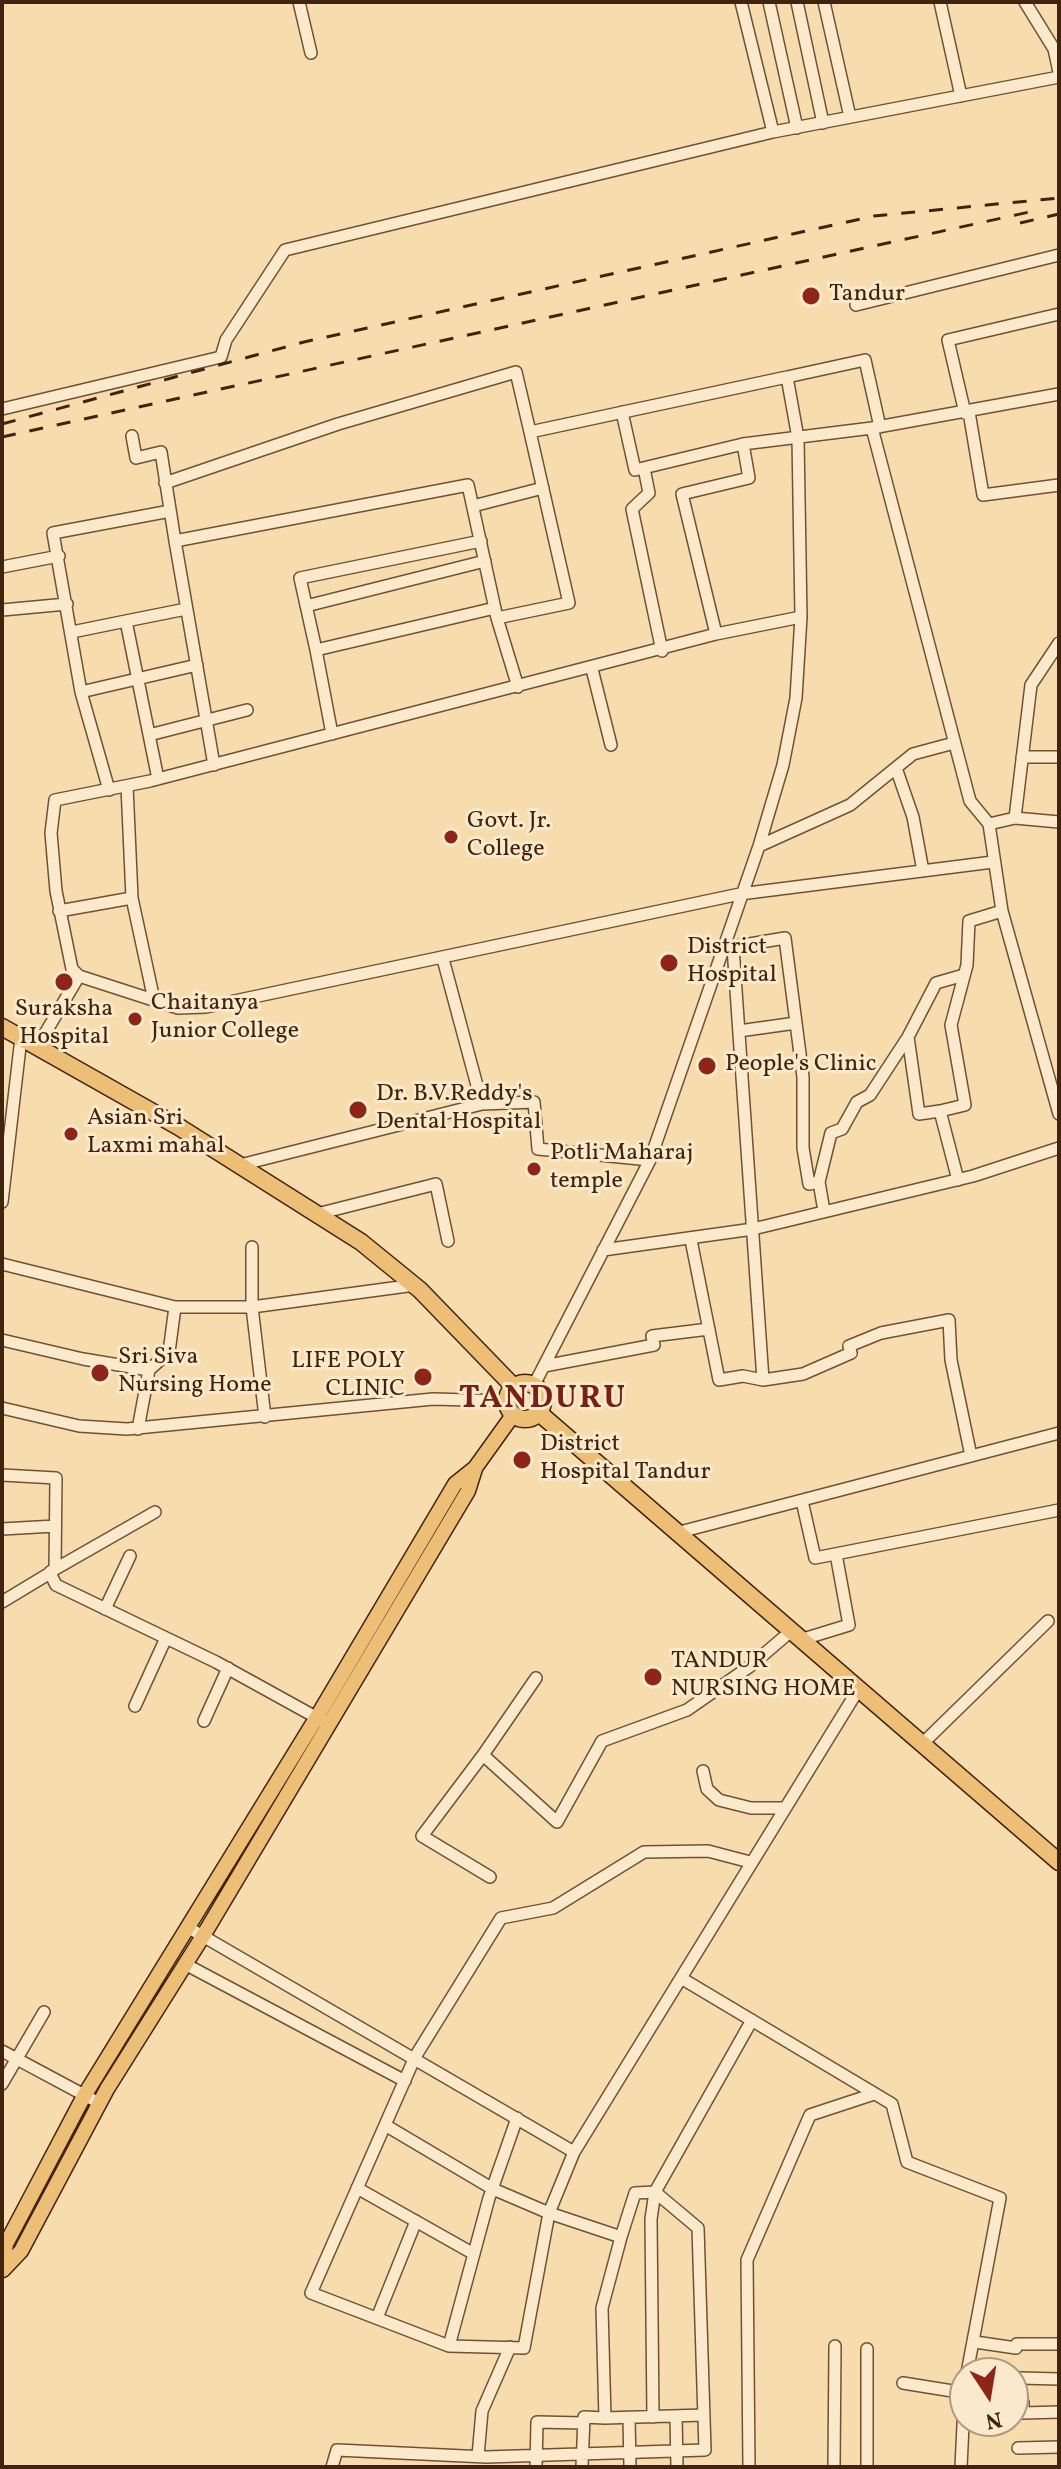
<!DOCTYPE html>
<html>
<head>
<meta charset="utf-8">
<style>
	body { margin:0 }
	#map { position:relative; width:1061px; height:2469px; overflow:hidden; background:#f7ddad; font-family:Vollkorn,serif }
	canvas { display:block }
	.frame { position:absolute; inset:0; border:4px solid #42230e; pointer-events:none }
	.north { position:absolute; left:949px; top:2357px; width:80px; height:80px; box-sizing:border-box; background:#fae9ca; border:2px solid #b09a7f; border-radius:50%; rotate:168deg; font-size:22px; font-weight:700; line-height:32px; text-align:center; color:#42230e }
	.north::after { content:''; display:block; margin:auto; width:28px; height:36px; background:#8f2418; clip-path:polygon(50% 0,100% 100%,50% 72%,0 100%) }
</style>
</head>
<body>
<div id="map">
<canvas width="1061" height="2469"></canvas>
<div class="frame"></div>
<div class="north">N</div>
</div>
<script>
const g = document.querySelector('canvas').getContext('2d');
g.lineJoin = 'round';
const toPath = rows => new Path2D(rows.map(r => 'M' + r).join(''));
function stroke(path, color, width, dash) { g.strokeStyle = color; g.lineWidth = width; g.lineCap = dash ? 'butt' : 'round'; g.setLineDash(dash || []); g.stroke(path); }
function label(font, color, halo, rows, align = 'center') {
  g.font = font + ' Vollkorn,serif'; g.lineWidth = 6; g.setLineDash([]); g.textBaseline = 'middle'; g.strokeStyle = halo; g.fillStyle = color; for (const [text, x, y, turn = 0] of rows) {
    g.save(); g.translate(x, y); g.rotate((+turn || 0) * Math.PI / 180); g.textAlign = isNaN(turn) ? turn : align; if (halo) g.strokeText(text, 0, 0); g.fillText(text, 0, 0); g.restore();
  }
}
const minor = toPath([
	[299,2,311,53],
	[741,2,773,132,1059,77],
	[769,2,797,128],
	[797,2,823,123],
	[824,2,850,117],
	[940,2,961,96],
	[1025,2,1054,49,1059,72],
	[856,305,1059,255],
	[2,409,221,357,226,340,285,250,773,132],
	[622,412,635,470,743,444],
	[969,412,983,495,1059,485],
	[965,413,948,340,1059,314],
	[872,428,970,801,989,824,1002,911,1059,1114],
	[132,436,136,458,161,452,175,541],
	[644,468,649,493,632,509,662,651],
	[165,483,338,424,516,372,530,432,787,377],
	[473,506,543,488],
	[2,567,59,556],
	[306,606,485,561],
	[2,610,67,604],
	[801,617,716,634,150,781,55,800,51,833,56,891,72,969,79,976,178,1008,206,1007,740,894,993,862],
	[72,632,126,621],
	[716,634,682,494,749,478,743,444,872,428,1059,394],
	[316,650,300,578,481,541],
	[592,669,611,745],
	[518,687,497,618,569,603,530,432],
	[81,692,197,665],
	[332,734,316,650,495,608],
	[149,735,247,710],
	[1022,757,1059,757],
	[214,765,175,541,468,485,497,618],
	[896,768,913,817,923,871],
	[158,779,126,621,186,609],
	[109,790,81,692,53,533,170,511],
	[1015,818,1031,685,1059,643],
	[989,824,1015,818,1059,822],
	[759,846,850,805,913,754,954,743],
	[132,898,154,1000],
	[59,911,132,898,127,786],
	[726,948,785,938,803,1077,803,1148,809,1184,819,1182],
	[739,1031,796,1023],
	[908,1037,919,1114,940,1111],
	[37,1047,79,976],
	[482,1104,534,1102,538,1149,650,1160],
	[240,1165,482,1104,443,959],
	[958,1180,940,1111,965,1105,951,1025,967,965,969,921,1002,911],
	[2,1202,21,1038],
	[824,1211,819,1182,831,1133,842,1129,857,1102,870,1095,908,1037,936,983,964,975],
	[317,1214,436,1184,448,1241],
	[691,1240,719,1380,743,1376,763,1380,733,947],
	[252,1247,252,1307,415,1285],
	[603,1250,753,1229,973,1176,1059,1148],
	[2,1264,175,1307,252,1307,265,1417],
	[2,1340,83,1359,149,1370,138,1429],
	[544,1366,654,1345,652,1336,709,1329],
	[149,1370,169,1352,175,1307],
	[763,1380,803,1374,851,1353,849,1346,881,1333,949,1320,951,1360,971,1456],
	[534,1385,650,1160,759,846,783,765,796,698,801,617,798,438,787,377,865,360,880,427],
	[2,1408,79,1426,127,1429,433,1399,506,1401],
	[2,1475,56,1478,55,1569],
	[802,1501,815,1558,1059,1510],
	[2,1529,55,1526],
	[676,1533,1059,1433],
	[50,1572,155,1512],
	[2,1602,50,1573,56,1585,216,1662,321,1720],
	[105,1609,130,1556],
	[800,1640,849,1625,836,1554],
	[536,1678,483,1755,557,1822,602,1741,687,1710,749,1667,790,1632],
	[135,1706,166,1638],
	[204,1721,228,1668],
	[921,1745,1048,1621],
	[483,1755,422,1836,490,1877],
	[703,1771,707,1789,719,1800,751,1808,782,1808],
	[189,1928,574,2152,858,1690],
	[185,1964,405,2081],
	[681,1978,892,2104,907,2162,1000,2198,967,2373],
	[2,2051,99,2103],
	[2,2084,44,2012],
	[517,2118,489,2198,449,2346,311,2293,415,2057,501,1918,553,1908,644,1852,708,1851,750,1862],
	[385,2125,493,2189,549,2213,621,2237,635,2193,655,2192,651,2219,653,2417],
	[357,2188,474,2254],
	[377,2318,416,2221],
	[975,2342,1016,2348,1017,2344,1059,2344],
	[449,2346,524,2348,549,2213,574,2152],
	[867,2349,867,2467],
	[1020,2378,1059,2379],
	[903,2383,965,2393],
	[1013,2401,1023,2403,1023,2413,1059,2412],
	[676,2416,677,2467],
	[605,2418,704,2415],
	[629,2418,630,2467],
	[1018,2448,1059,2447],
	[478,2456,482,2411,510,2347],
	[332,2467,337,2450,486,2457,705,2450,698,2228,655,2192,752,2020],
	[536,2467,537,2422,583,2423],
	[582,2467,584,2417,605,2418,602,2308,621,2237],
	[749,2467,747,2260,810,2115,874,2094],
	[834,2467,835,2346],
	[961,2467,965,2383]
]);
const major = toPath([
	[2,2269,6,2244,84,2096,317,1717,455,1484,475,1468,513,1415],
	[3,2270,21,2251,107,2089,203,1936,468,1491,475,1469]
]);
const highway = toPath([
	[2,1027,179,1127,361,1242,420,1290,513,1386],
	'507 1401a18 18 0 1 1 36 0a18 18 0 1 1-36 0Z',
	[538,1412,1059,1862]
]);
const rail = toPath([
	[1020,223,1059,214],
	[2,424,304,342,874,216,1059,198],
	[2,437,1034,211]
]);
const markers = [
	[811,296,10,"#8f2418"],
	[451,837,8,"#8f2418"],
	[669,963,10,"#8f2418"],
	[64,982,10,"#8f2418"],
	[135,1019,8,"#8f2418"],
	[707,1066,10,"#8f2418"],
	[358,1110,10,"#8f2418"],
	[71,1134,8,"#8f2418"],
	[534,1169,8,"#8f2418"],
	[100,1373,10,"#8f2418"],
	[423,1377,10,"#8f2418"],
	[522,1460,10,"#8f2418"],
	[653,1677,10,"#8f2418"]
];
const poiNames = [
	["Tandur",829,296],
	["Govt. Jr.",467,823],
	["College",467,851],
	["District",687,949],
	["Hospital",687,977],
	["Chaitanya",151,1005],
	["Junior College",151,1033],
	["Suraksha",64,1011,"center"],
	["Hospital",64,1039,"center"],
	["People's Clinic",725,1066],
	["Dr. B.V.Reddy's",376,1096],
	["Dental Hospital",376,1124],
	["Asian Sri",87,1120],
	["Laxmi mahal",87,1148],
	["Potli Maharaj",550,1155],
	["temple",550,1183],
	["Sri Siva",118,1359],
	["Nursing Home",118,1387],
	["LIFE POLY",405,1363,"right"],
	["CLINIC",405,1391,"right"],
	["District",540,1446],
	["Hospital Tandur",540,1474],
	["TANDUR",671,1663],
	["NURSING HOME",671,1691]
];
const districtNames = [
	["TANDURU",543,1401]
];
stroke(minor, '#6f5236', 14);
stroke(major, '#42230e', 17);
stroke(highway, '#42230e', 19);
stroke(minor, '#fae9ca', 11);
stroke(major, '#ecbe76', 14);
stroke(highway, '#ecbe76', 16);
stroke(rail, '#42230e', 3, [14, 14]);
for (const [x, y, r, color] of markers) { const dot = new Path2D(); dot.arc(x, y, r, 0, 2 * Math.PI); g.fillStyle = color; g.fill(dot); stroke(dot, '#fae9ca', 3); }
label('24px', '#42230e', '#fae9ca', poiNames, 'left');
g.letterSpacing = '2px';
label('bold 32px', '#7a1f14', '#fae9ca', districtNames);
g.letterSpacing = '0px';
</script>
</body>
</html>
